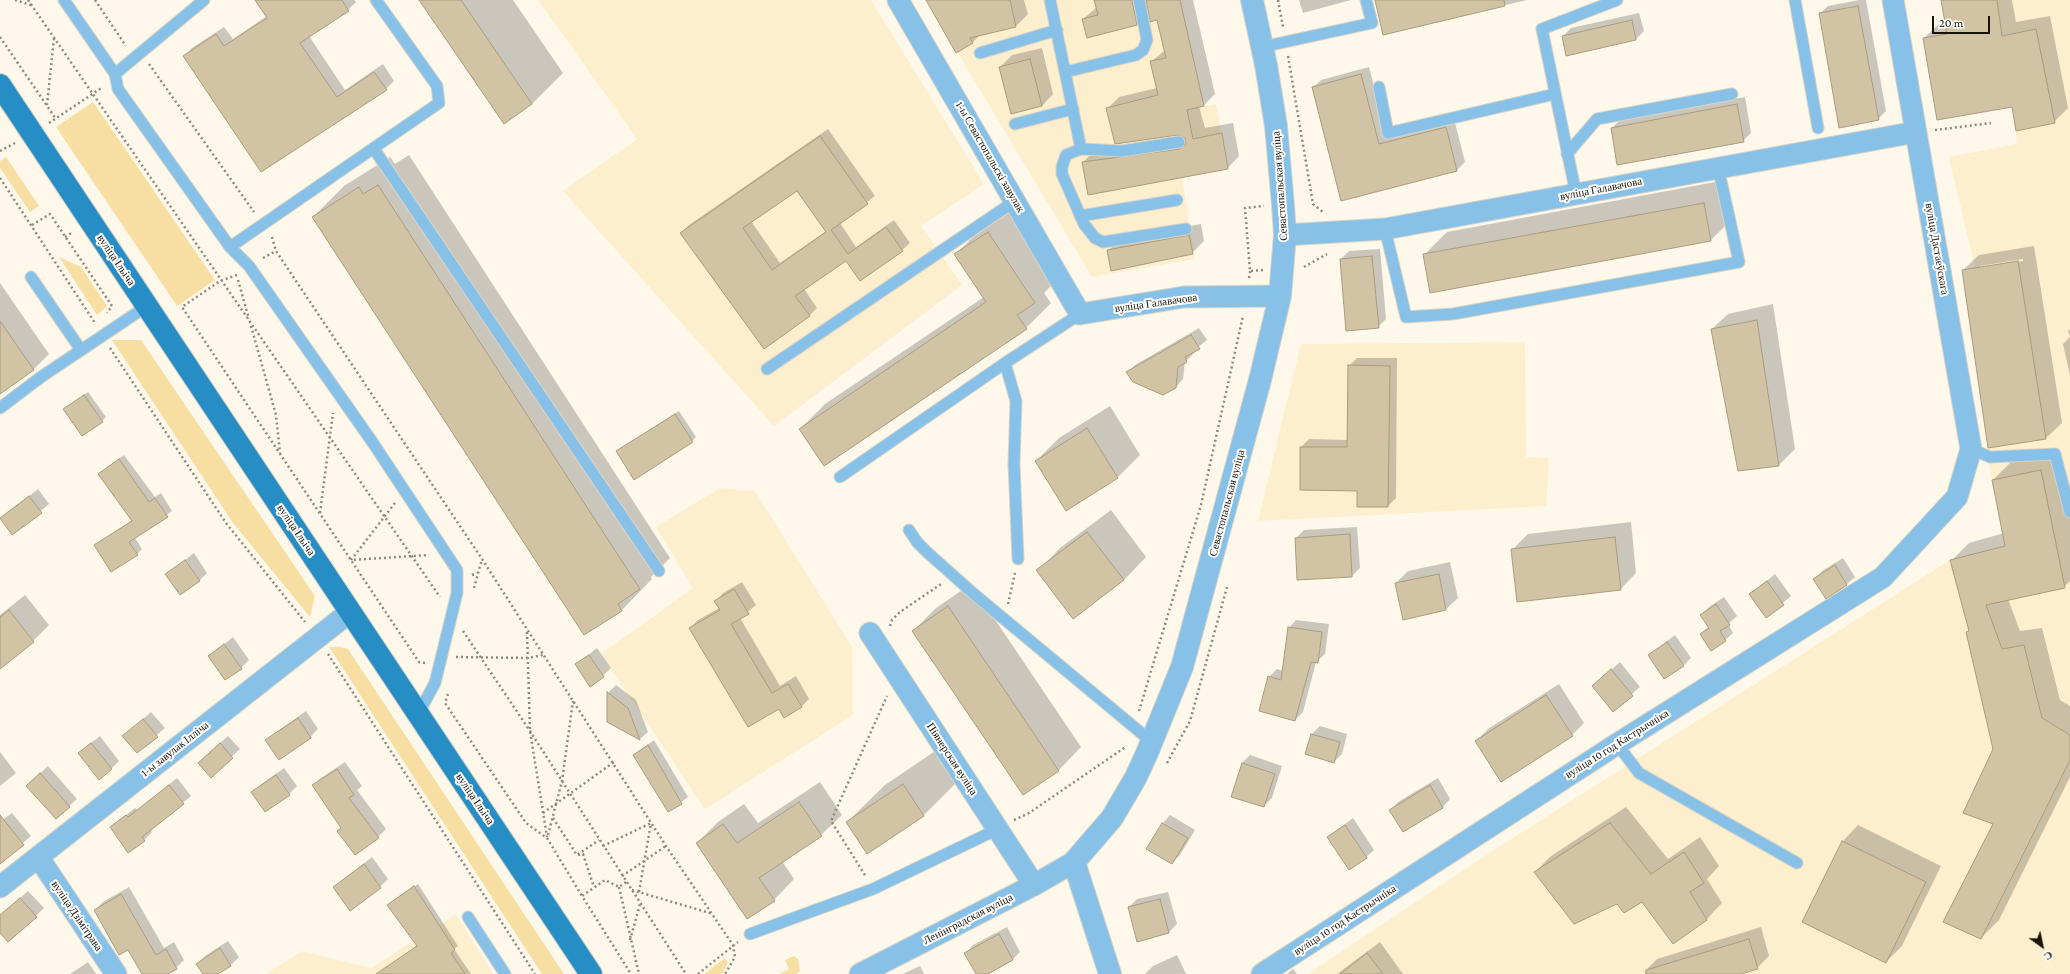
<!DOCTYPE html>
<html>
<head>
<meta charset="utf-8">
<style>
	body { margin:0 }
	#map { position:relative; width:2070px; height:974px; overflow:hidden; background:#fef8eb; font-family:"Crimson Pro",serif }
	canvas { display:block }
	.north { position:absolute; left:2022px; top:926px; width:40px; height:40px; -webkit-text-stroke:3px #fff; paint-order:stroke; rotate:147deg; font-size:11px; font-weight:700; line-height:16px; text-align:center; color:#181307 }
	.north::after { content:''; display:block; margin:auto; width:14px; height:18px; background:#181307; clip-path:polygon(50% 0,100% 100%,50% 72%,0 100%) }
	.scale { position:absolute; left:1932px; top:16px; width:58px; height:18px; box-sizing:border-box; border:2px solid #181307; border-top:0; padding-left:5px; font-size:12px; line-height:14px; white-space:nowrap; color:#181307; -webkit-text-stroke:3px #fff; paint-order:stroke }
</style>
</head>
<body>
<div id="map">
<canvas width="2070" height="974"></canvas>
<div class="north">С</div>
<div class="scale">20 m</div>
</div>
<script>
const g = document.querySelector('canvas').getContext('2d');
g.lineJoin = 'round';
function fillPath(path, color) { g.fillStyle = color; g.fill(path, 'evenodd'); }
const toPath = rows => new Path2D(rows.map(r => 'M' + r).join(''));
function stroke(path, color, width, dash) { g.strokeStyle = color; g.lineWidth = width; g.lineCap = dash ? 'butt' : 'round'; g.setLineDash(dash || []); g.stroke(path); }
function label(font, color, halo, rows, align = 'center') {
  g.font = font + ' "Crimson Pro",serif'; g.lineWidth = 4; g.setLineDash([]); g.textBaseline = 'middle'; g.strokeStyle = halo; g.fillStyle = color; for (const [text, x, y, turn = 0] of rows) {
    g.save(); g.translate(x, y); g.rotate((+turn || 0) * Math.PI / 180); g.textAlign = isNaN(turn) ? turn : align; if (halo) g.strokeText(text, 0, 0); g.fillText(text, 0, 0); g.restore();
  }
}
const built = toPath([
	[538,0,871,0,984,184,921,226,962,285,774,426,563,191,637,139],
	[926,0,1180,0,1204,106,1216,104,1228,169,1182,178,1195,259,1092,277],
	[1941,0,2070,0,2070,974,1308,974,1494,850,1950,560,2005,545,1992,480,1962,270,1975,268,1949,157,2017,144,2016,131,1999,36,2000,25,1947,34],
	[1525,342,1526,457,1549,458,1546,506,1258,521,1301,344],
	[720,488,755,491,852,647,853,715,705,809,601,654,693,588,656,527],
	[456,914,493,974,266,974,302,951,371,968]
]);
const green = toPath([
	[93,102,215,280,177,306,56,127],
	[6,157,39,206,30,212,0,168,0,161],
	[59,257,81,267,107,306,97,315],
	[112,340,141,340,315,596,310,617,233,523],
	[329,647,341,647,348,649,564,974,542,974],
	[794,956,798,959,800,970,797,974,780,974,789,969,785,960],
	[725,958,728,963,722,974,704,974]
]);
const shadow = toPath([
	[263,0,354,0,356,2,348,10,309,36,345,90,383,64,394,81,386,89,261,171,184,56,192,48,224,27,233,39,267,16],
	[420,0,513,0,563,73,532,104,504,122],
	[927,0,1024,0,1028,14,1016,26,980,35,972,43],
	[1095,0,1193,0,1215,94,1204,105,1199,106,1205,128,1233,123,1239,156,1228,168,1083,162,1094,151,1186,139,1108,108,1119,97,1157,88,1151,62,1165,50,1157,19,1149,11,1136,24,1083,19,1097,7],
	[1299,0,1351,0,1303,13],
	[1376,0,1527,0,1384,34],
	[1859,0,1866,0,1886,111,1878,119,1820,14,1828,6],
	[1942,0,2012,0,2016,22,2050,16,2068,108,2054,122,1924,38,1938,25,1946,23],
	[1639,13,1644,31,1636,39,1563,36,1571,28],
	[1042,48,1053,94,1042,106,1000,67,1012,55],
	[1369,67,1387,137,1454,119,1465,162,1457,170,1342,200,1313,88,1321,80],
	[1745,97,1751,133,1743,141,1612,128,1620,120],
	[828,129,875,196,840,223,856,247,894,220,910,243,902,250,846,259,804,289,817,308,809,316,681,233,689,225],
	[797,190,826,231,780,263,751,221],
	[409,155,670,558,651,577,652,579,622,610,584,634,313,217,344,186,390,157,395,164],
	[1726,180,1733,218,1710,241,1424,255,1447,232],
	[1013,208,1060,277,1044,293,1051,303,1026,328,800,429,825,404,984,297,955,255,980,230],
	[1201,224,1204,241,1192,253,1108,251,1120,239],
	[2034,246,2062,423,2046,438,1963,270,1979,255],
	[2023,259,2023,261,1980,268,1980,266],
	[1380,249,1386,319,1378,327,1341,259,1349,251],
	[0,283,49,354,33,370,0,391],
	[1773,304,1795,449,1779,465,1739,470,1712,329,1728,314],
	[1199,328,1207,340,1193,351,1194,353,1185,362,1183,379,1175,388,1127,373,1135,365],
	[2070,329,2070,375,2063,344,2070,337,2068,331],
	[1357,358,1397,358,1396,498,1388,506,1358,490,1301,447,1309,439,1348,440,1349,366],
	[88,392,106,417,102,421,64,409],
	[1110,406,1140,455,1118,477,1036,461,1059,438],
	[679,411,696,437,692,441,617,451],
	[2059,453,2070,508,2070,581,2064,587,2008,599,2020,631,2042,628,2060,700,2070,706,2070,777,1999,920,1981,938,1994,824,1994,749,1967,632,1970,630,1951,561,1969,543,2004,533,1993,480,2011,462],
	[124,455,155,497,161,493,172,511,135,538,142,549,137,554,95,546,132,520,105,469],
	[38,489,49,504,13,534,1,519],
	[1111,510,1146,557,1124,580,1038,571,1060,548],
	[1631,522,1636,573,1621,589,1512,550,1528,534],
	[1357,527,1360,568,1352,576,1296,538,1304,530],
	[194,553,207,573,199,581,167,574],
	[1843,558,1855,577,1847,584,1826,597,1815,579,1822,571],
	[1450,562,1458,598,1446,609,1403,619,1396,583,1408,571],
	[1775,574,1791,596,1767,616,1751,594],
	[742,582,756,605,740,618,780,686,796,676,809,699,802,706,779,707,690,628,698,620,719,608,716,601,723,593],
	[971,584,1081,747,1059,770,1024,794,913,631,936,608],
	[25,595,49,625,33,641,0,667,0,615],
	[1724,597,1737,616,1728,624,1733,633,1725,640,1701,634,1709,626,1701,615,1709,607],
	[1296,620,1329,624,1325,654,1316,662,1303,712,1295,720,1269,677,1277,669,1283,671,1289,628],
	[1675,635,1691,658,1683,666,1649,655],
	[233,637,249,660,241,668,210,656],
	[597,648,611,668,603,676,577,664],
	[1620,662,1640,687,1613,710,1593,686],
	[1559,684,1584,723,1572,735,1476,741,1488,729],
	[616,685,636,700,648,732,640,739,608,722,608,693],
	[306,711,318,729,310,737,267,741,275,733],
	[151,712,165,728,137,752,124,736],
	[1320,726,1347,734,1342,754,1334,762,1306,754,1312,734],
	[100,736,119,761,111,769,87,746],
	[228,736,240,749,211,776,207,755],
	[654,740,688,797,669,811,634,755],
	[941,747,961,778,924,815,867,853,847,822,885,785],
	[0,752,16,773,0,786],
	[1250,755,1282,766,1272,798,1264,806,1242,763],
	[345,762,362,786,357,790,386,829,378,837,342,828,313,786,321,778],
	[48,766,77,799,69,806,35,778],
	[284,768,297,786,289,794,252,792,260,785],
	[177,778,191,796,150,829,152,832,144,840,129,851,111,827,135,808,137,810],
	[1438,778,1450,799,1443,807,1403,831,1391,810,1398,802],
	[820,782,842,815,821,835,782,861,794,879,774,900,697,843,718,822,744,804,758,823],
	[1626,807,1668,859,1700,837,1719,866,1707,879,1722,903,1707,919,1673,942,1642,900,1617,903,1535,872,1551,856],
	[12,813,31,836,0,863,0,822],
	[1170,815,1195,830,1180,855,1172,863,1148,849,1163,823],
	[1353,818,1374,850,1366,857,1328,837],
	[1858,825,1941,866,1902,946,1886,962,1803,921,1843,841],
	[372,857,388,879,380,887,334,887],
	[418,884,458,946,454,949,471,974,385,974,383,970,418,945,392,902],
	[129,887,164,948,174,942,184,960,176,968,166,974,143,974,129,949,95,910,103,902],
	[28,891,44,908,36,916,0,932,0,916],
	[1168,892,1177,924,1169,932,1129,907,1137,899],
	[1007,927,1020,952,1012,960,986,974,977,974,966,953,973,945],
	[1761,927,1769,956,1757,968,1738,974,1645,974,1645,971,1657,959],
	[228,941,239,957,231,965,216,974,204,974,197,964,205,956],
	[1380,942,1403,974,1337,974],
	[1177,955,1186,974,1145,974,1153,966],
	[88,962,96,974,70,974],
	[920,966,924,974,903,974],
	[1293,969,1297,974,1287,974]
]);
const building = toPath([
	[255,0,342,0,349,11,300,43,337,97,374,72,387,90,261,172,183,56,216,34,224,46,267,18,255,0],
	[419,0,461,0,532,104,504,124,419,0],
	[926,0,1010,0,1016,27,970,38,973,43,956,53,926,0],
	[1094,0,1132,0,1137,25,1087,38,1082,19,1098,15,1094,0],
	[1146,0,1180,0,1204,106,1187,110,1193,139,1222,133,1228,169,1088,195,1082,162,1180,149,1186,144,1185,138,1178,135,1115,144,1106,108,1158,95,1150,61,1166,58,1157,20,1150,22,1146,0],
	[1375,0,1504,0,1505,6,1383,35,1375,0],
	[1941,0,1997,0,2002,36,2036,29,2055,123,2016,131,2012,107,1937,120,1923,38,1947,34,1941,0],
	[1858,6,1879,120,1839,128,1819,13,1858,6],
	[1632,20,1636,40,1566,56,1562,36,1632,20],
	[1030,59,1042,106,1011,114,999,67,1030,59],
	[1361,74,1379,144,1446,127,1457,171,1341,201,1312,87,1361,74],
	[1737,104,1744,142,1617,165,1611,128,1737,104],
	[820,136,868,204,831,230,848,254,886,227,903,251,860,281,846,261,795,296,810,316,764,349,680,233,820,136],
	[797,191,826,232,772,270,743,228,797,191],
	[378,185,640,589,618,604,622,611,584,635,312,217,359,187,363,194,378,185],
	[1704,203,1711,241,1430,293,1423,254,1704,203],
	[988,232,1035,303,1017,315,1027,329,824,466,799,429,986,302,954,254,988,232],
	[1189,235,1193,254,1111,271,1107,250,1189,235],
	[1372,256,1379,328,1346,331,1340,259,1372,256],
	[2018,261,2046,439,1988,448,1962,270,2018,261],
	[1757,320,1779,466,1738,471,1711,329,1757,320],
	[0,321,34,370,0,394,0,321],
	[1191,335,1200,349,1185,357,1187,362,1178,367,1176,388,1163,395,1133,382,1126,372,1191,335],
	[1348,365,1390,366,1388,507,1357,507,1357,491,1300,490,1300,447,1347,447,1348,365],
	[84,395,103,422,82,436,63,409,84,395],
	[675,414,693,442,634,480,616,451,675,414],
	[1087,428,1118,478,1066,511,1035,461,1087,428],
	[119,459,149,502,155,498,168,517,129,542,138,555,111,572,94,545,132,521,98,474,119,459],
	[2041,470,2065,588,1986,605,2002,649,2024,645,2042,718,2070,735,2070,760,1981,939,1943,922,1993,824,1963,813,1993,749,1966,632,1969,631,1950,560,2005,546,1992,480,2041,470],
	[29,496,42,513,12,535,0,518,29,496],
	[1087,532,1124,580,1073,619,1036,570,1087,532],
	[1350,534,1352,577,1297,580,1295,538,1350,534],
	[1615,537,1621,590,1517,602,1511,549,1615,537],
	[185,560,200,581,180,595,165,574,185,560],
	[1835,565,1847,585,1826,599,1813,579,1835,565],
	[1439,574,1446,610,1403,620,1395,583,1439,574],
	[1767,581,1784,605,1766,618,1749,594,1767,581],
	[734,589,749,614,731,624,772,693,788,684,802,707,784,718,779,709,748,727,689,628,720,610,714,601,734,589],
	[1716,604,1730,625,1720,631,1726,641,1711,651,1700,634,1709,628,1700,615,1716,604],
	[948,606,1059,771,1023,795,912,631,948,606],
	[9,610,34,642,0,669,0,617,9,610],
	[1288,627,1322,632,1318,663,1311,662,1295,721,1259,711,1268,676,1281,680,1288,627],
	[1667,642,1684,666,1664,679,1648,655,1667,642],
	[224,644,242,669,225,680,208,656,224,644],
	[589,655,604,677,590,687,575,664,589,655],
	[1611,669,1633,696,1613,712,1592,686,1611,669],
	[607,692,628,708,640,740,607,722,607,692],
	[1546,695,1573,736,1501,782,1475,741,1546,695],
	[298,718,311,738,279,760,265,740,298,718],
	[143,719,158,737,137,753,122,736,143,719],
	[1311,734,1340,742,1334,763,1305,754,1311,734],
	[91,743,112,769,99,780,78,753,91,743],
	[220,743,233,758,211,778,198,763,220,743],
	[648,745,682,804,668,812,633,755,648,745],
	[1242,763,1275,774,1264,807,1231,797,1242,763],
	[337,769,354,795,349,798,379,838,355,855,337,831,341,828,312,785,337,769],
	[40,773,70,807,56,819,26,786,40,773],
	[276,775,290,795,265,812,251,792,276,775],
	[903,784,924,816,867,854,846,822,903,784],
	[169,785,184,804,142,837,145,841,128,853,110,827,126,815,128,817,169,785],
	[1430,785,1443,808,1403,832,1389,810,1430,785],
	[799,802,822,836,759,878,775,901,747,919,696,843,723,824,737,843,799,802],
	[0,815,24,845,0,864,0,815],
	[1162,823,1188,838,1172,864,1146,849,1162,823],
	[1610,823,1651,874,1684,852,1704,883,1690,892,1707,920,1673,944,1642,902,1624,913,1617,904,1574,924,1534,872,1610,823],
	[1345,825,1367,858,1349,870,1327,837,1345,825],
	[1842,841,1926,882,1886,963,1802,922,1842,841],
	[364,864,381,888,350,911,333,887,364,864],
	[414,886,455,950,451,953,465,974,376,974,417,946,387,905,414,886],
	[121,894,156,955,166,949,177,969,168,974,142,974,128,950,119,955,94,910,121,894],
	[20,898,37,917,8,942,0,933,0,915,20,898],
	[1160,899,1169,933,1137,942,1128,907,1160,899],
	[999,934,1013,960,988,974,976,974,964,953,999,934],
	[1749,939,1758,969,1741,974,1646,974,1646,970,1749,939],
	[220,948,231,966,218,974,203,974,196,964,220,948],
	[1367,953,1383,974,1340,974,1367,953]
]);
const path = toPath([
	[15,0,31,5],
	[28,0,440,597],
	[95,0,126,46],
	[1278,0,1283,27],
	[0,37,56,119],
	[1288,56,1313,204,1323,212],
	[149,64,254,212],
	[47,105,54,38],
	[49,123,103,87],
	[1935,130,1991,123],
	[0,151,15,143],
	[0,178,95,323],
	[32,225,50,214,112,306,107,313],
	[65,237,73,232],
	[272,237,276,251,482,559,666,846,733,945,735,957,725,974],
	[263,258,276,251],
	[1304,267,1327,254],
	[1263,270,1250,271,1245,208,1264,206],
	[237,275,220,281,182,307,419,662,425,663],
	[1249,278,1250,271],
	[238,280,249,319],
	[251,326,276,415,280,453],
	[110,348,226,523,305,622],
	[395,503,351,560,429,555],
	[320,513,333,413],
	[472,575,477,573],
	[474,588,482,559],
	[1008,604,1015,573],
	[890,626,892,620,900,612,941,584],
	[463,631,530,731,686,974],
	[527,632,530,731,547,837],
	[328,654,535,974],
	[456,657,527,658,543,655],
	[448,694,445,703,526,823,547,838,582,896],
	[1139,711,1201,505,1243,316],
	[1167,763,1190,721,1227,587],
	[543,813,614,762],
	[553,818,577,855,599,840],
	[1014,820,1029,813,1127,746],
	[548,835,562,781,573,701],
	[603,846,651,823],
	[578,855,583,854,594,887],
	[865,875,831,821,887,696],
	[622,876,666,846],
	[626,882,619,887,605,880,582,896,631,974],
	[619,887,639,974],
	[632,890,713,914],
	[639,892,651,823],
	[630,940,640,904],
	[698,974,738,942]
]);
const service = toPath([
	[64,0,115,74,118,89,230,247,249,266,373,443,457,570,457,593,435,683,418,714],
	[1050,0,1081,149,1066,155,1062,167,1062,174,1084,224,1095,238,1103,242,1186,229],
	[1795,0,1818,128],
	[1262,47,1372,23,1366,0],
	[980,53,1057,30],
	[1065,72,1136,55,1143,50,1147,40,1139,0],
	[115,74,204,0],
	[1379,87,1388,133,1555,94],
	[1015,124,1073,109],
	[374,149,659,571],
	[1081,149,1122,151,1179,142],
	[1567,154,1597,119,1732,94],
	[1576,194,1542,29,1617,0],
	[1080,216,1177,200],
	[1385,229,1406,317,1453,314,1739,262,1718,167],
	[230,247,439,103,437,86,376,0],
	[31,277,81,350],
	[1005,363,1016,401,1014,464,1018,559],
	[767,369,1015,201],
	[0,408,41,377,147,306],
	[1971,449,1990,457,2055,454,2070,512],
	[840,477,1005,363,1080,314],
	[909,530,917,542,928,553,974,594,1152,742],
	[1617,744,1639,773,1797,863],
	[468,917,505,974],
	[750,934,873,889,998,829]
]);
const minor = toPath([
	[898,0,1080,314,1184,297,1280,296],
	[1285,235,1385,229,1916,132],
	[870,633,1034,885],
	[39,858,116,974],
	[0,887,350,612],
	[860,974,1034,885,1074,862],
	[1262,974,1617,744,1883,577,1957,497,1971,449,1893,0]
]);
const tertiary = toPath([
	[1110,974,1074,862,1112,818,1136,777,1147,753,1182,667,1260,380,1280,296,1285,235,1283,205,1276,126,1266,65,1252,0]
]);
const primary = toPath([
	[0,85,591,974]
]);
const streetNames = [
	["1-ы Севастопальскі завулак",990,157,60],
	["Севастопальская вуліца",1280,186,-94],
	["вуліца Галавачова",1601,189,-11],
	["вуліца Дастаеўскага",1937,249,80],
	["вуліца Ільіча",116,260,56],
	["вуліца Галавачова",1156,303,-8],
	["Севастопальская вуліца",1227,503,-75],
	["вуліца Ільіча",296,530,56],
	["вуліца 10 год Кастрычніка",1617,744,-32],
	["1-ы завулак Ілліча",175,749,-38],
	["Піянерская вуліца",952,759,57],
	["вуліца Ільіча",475,799,56],
	["вуліца Дзімітрава",77,916,56],
	["Ленінградская вуліца",968,919,-27],
	["вуліца 10 год Кастрычніка",1345,920,-33]
];
fillPath(built, '#fdefce');
fillPath(green, '#f7dea2');
fillPath(shadow, '#0003');
fillPath(building, '#d1c3a3');
stroke(building, '#a99c7c', 1);
stroke(service, '#d9d3c7', 13);
stroke(minor, '#d9d3c7', 23);
stroke(tertiary, '#d9d3c7', 24);
stroke(primary, '#d9d3c7', 24);
stroke(path, '#8f897d', 2.5, [2, 3]);
stroke(service, '#87c1e8', 11);
stroke(minor, '#87c1e8', 21);
stroke(tertiary, '#87c1e8', 22);
stroke(primary, '#268dc5', 22);
label('11px', '#181307', '#fff', streetNames);
</script>
</body>
</html>
